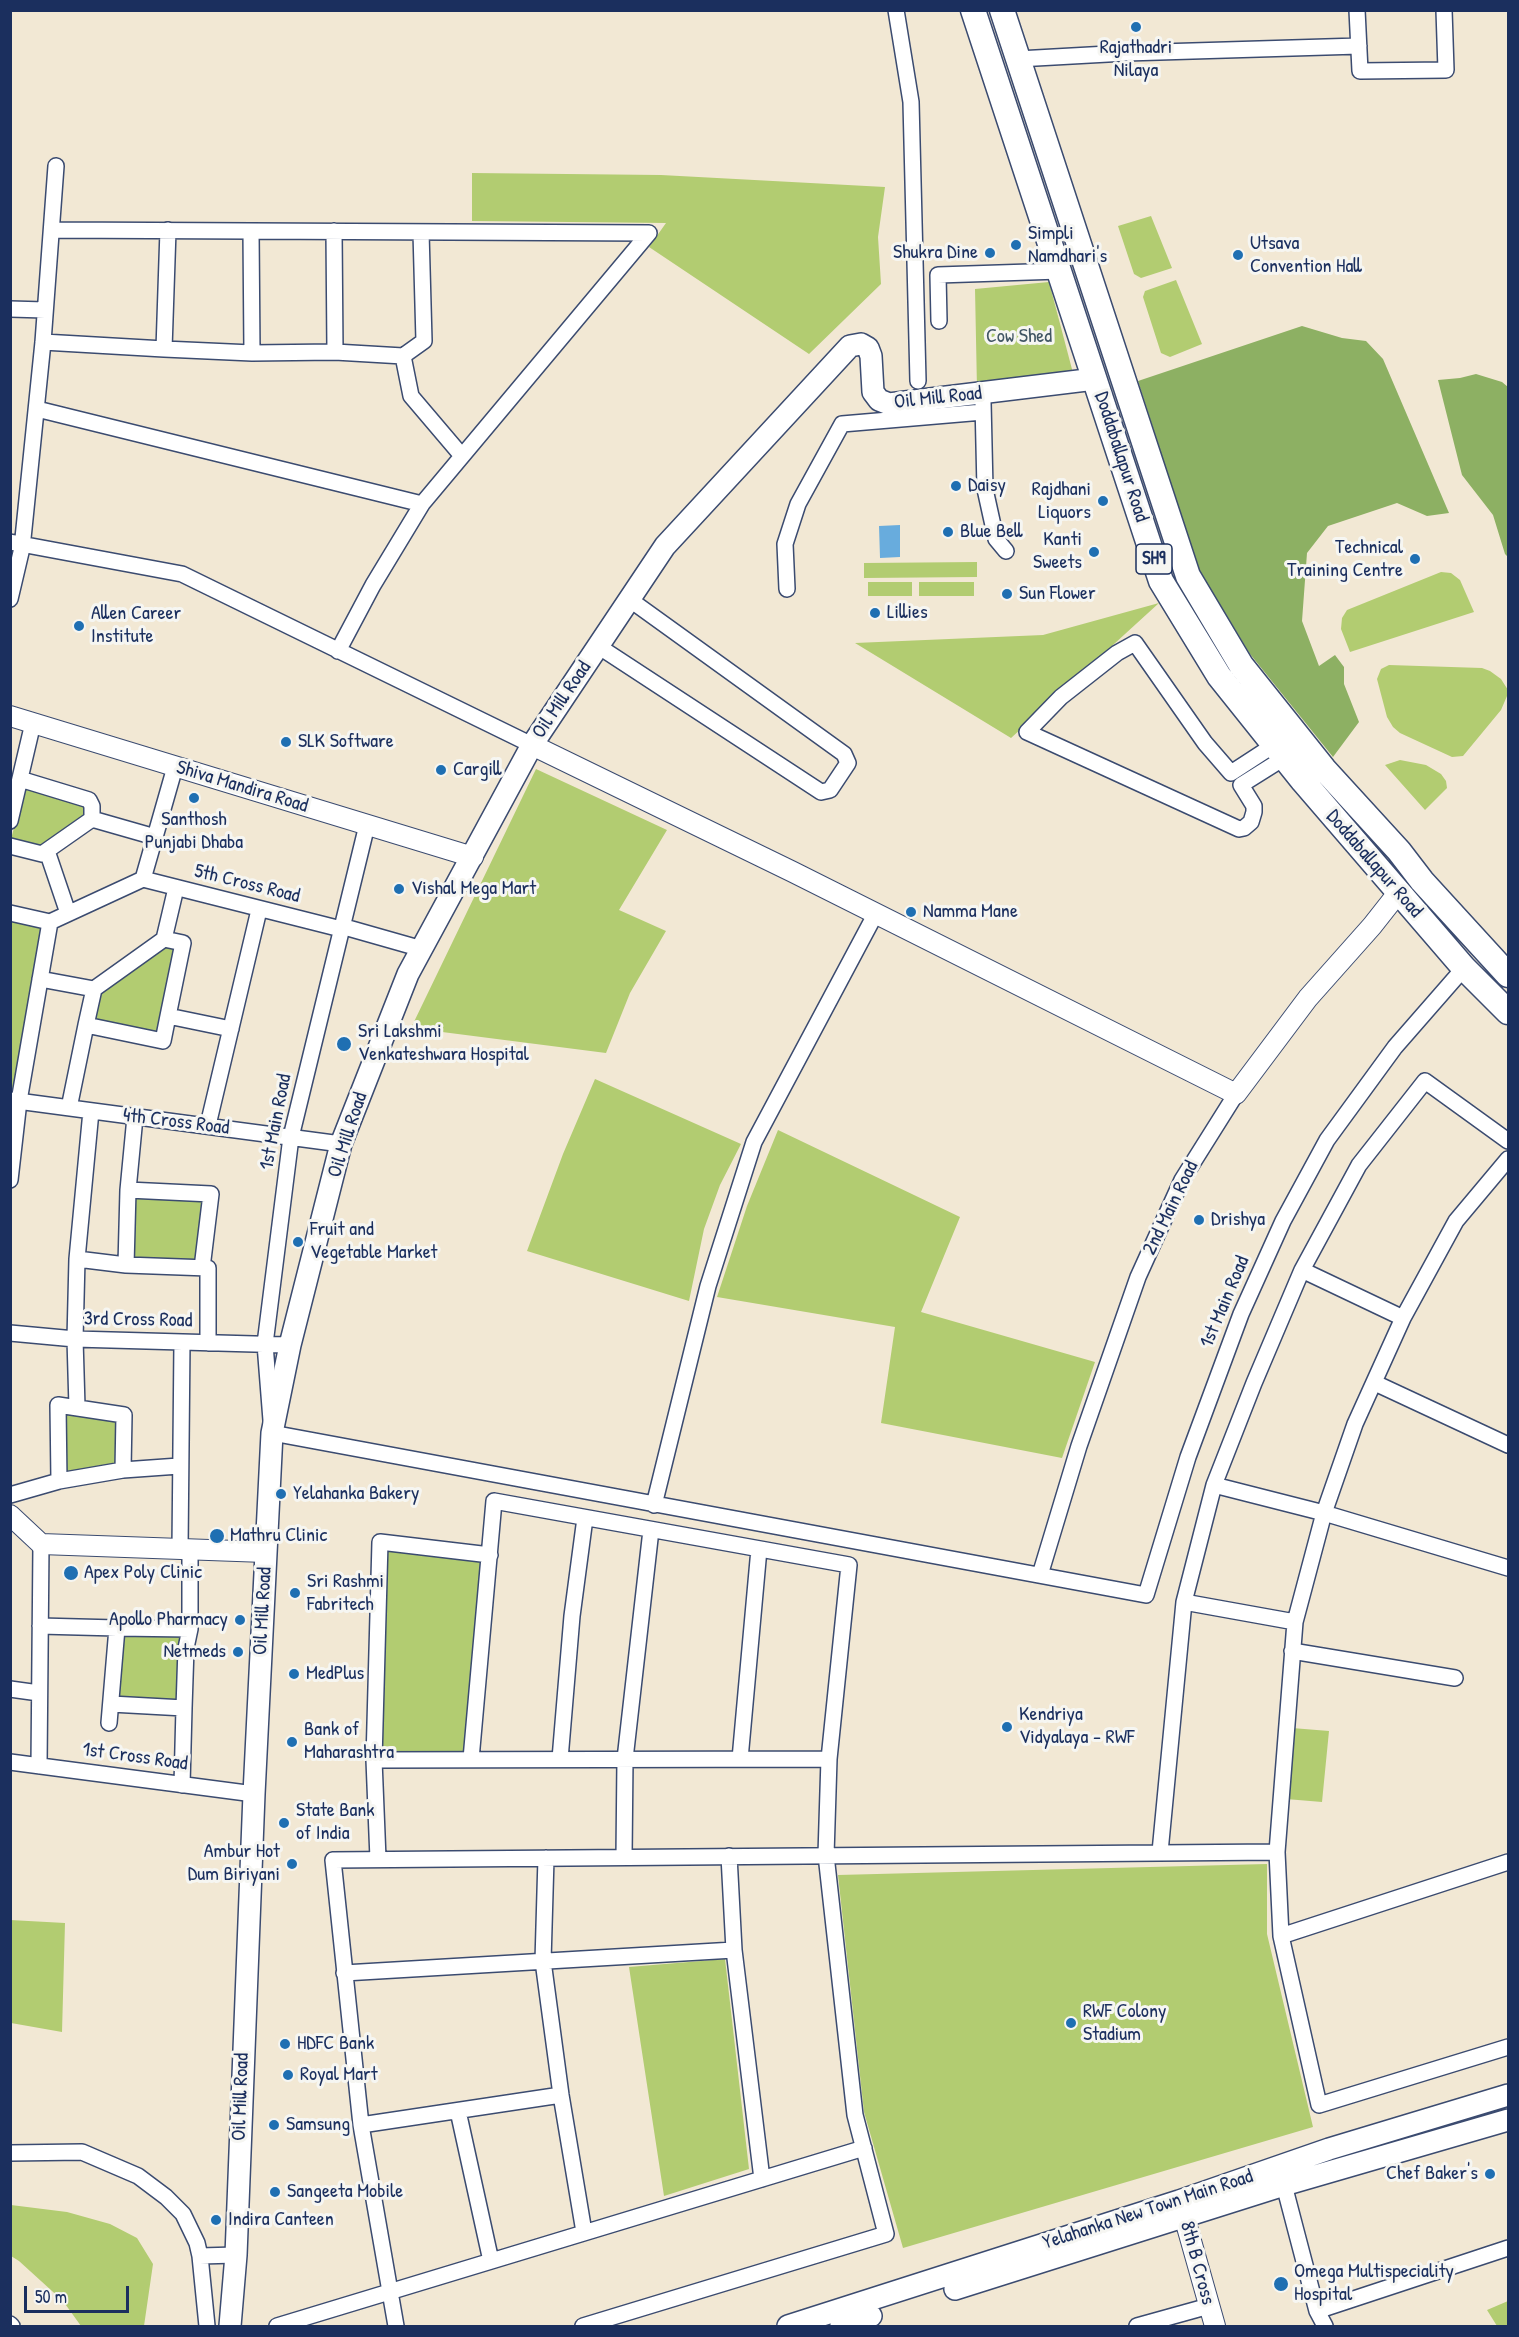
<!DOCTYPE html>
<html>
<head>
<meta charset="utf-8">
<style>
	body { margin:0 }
	#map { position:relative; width:1519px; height:2337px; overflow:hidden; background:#f2e8d4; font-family:"Patrick Hand",sans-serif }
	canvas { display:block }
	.frame { position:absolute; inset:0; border:12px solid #1b2f5e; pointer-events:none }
	.scale { position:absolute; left:24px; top:2286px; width:105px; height:27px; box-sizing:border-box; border:3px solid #1b2f5e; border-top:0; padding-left:8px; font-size:18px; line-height:21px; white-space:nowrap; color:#1b2f5e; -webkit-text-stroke:4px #f6f6f2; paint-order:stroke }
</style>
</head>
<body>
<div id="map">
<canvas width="1519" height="2337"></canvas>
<div class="frame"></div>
<div class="scale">50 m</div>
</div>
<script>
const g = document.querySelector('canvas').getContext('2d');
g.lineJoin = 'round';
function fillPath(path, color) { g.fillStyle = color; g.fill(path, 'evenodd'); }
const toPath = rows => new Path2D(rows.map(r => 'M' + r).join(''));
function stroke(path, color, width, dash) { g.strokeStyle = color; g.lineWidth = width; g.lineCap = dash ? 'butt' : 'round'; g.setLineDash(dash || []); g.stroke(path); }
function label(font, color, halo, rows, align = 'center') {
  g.font = font + ' "Patrick Hand",sans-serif'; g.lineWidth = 6; g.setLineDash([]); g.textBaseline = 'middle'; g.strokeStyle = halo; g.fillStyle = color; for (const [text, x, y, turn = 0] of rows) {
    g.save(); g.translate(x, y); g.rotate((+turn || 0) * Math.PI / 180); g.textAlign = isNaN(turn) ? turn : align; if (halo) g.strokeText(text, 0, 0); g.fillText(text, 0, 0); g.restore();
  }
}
const green = toPath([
	[472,173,661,175,885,187,878,237,881,284,809,354,649,247,666,223,472,221],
	[1151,216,1172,268,1141,278,1134,274,1118,226],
	[1176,280,1202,344,1170,357,1161,353,1143,297,1145,291],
	[1049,282,1073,373,977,389,975,289],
	[977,562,977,577,864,578,864,563],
	[1441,572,1451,573,1460,580,1474,612,1350,652,1341,629,1342,618,1347,610],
	[868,582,912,582,912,596,868,596],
	[919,582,974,582,974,596,919,596],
	[1159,603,1011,738,855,643,1043,635],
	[1389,665,1482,668,1490,671,1501,679,1508,690,1507,696,1501,710,1463,756,1452,757,1400,733,1393,727,1387,717,1377,679,1381,669],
	[1400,760,1426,765,1441,774,1446,781,1447,788,1425,810,1385,765],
	[536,769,667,830,619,910,666,931,630,993,606,1053,411,1028],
	[25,787,84,803,87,818,43,847,11,839],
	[10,919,47,927,15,1090,10,1090],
	[163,944,179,947,161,1036,91,1023,98,992],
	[595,1079,741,1144,720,1185,704,1229,689,1301,527,1251,563,1154],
	[778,1130,960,1217,921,1312,1095,1362,1062,1458,881,1423,895,1327,717,1297,747,1206],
	[133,1195,207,1200,200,1265,131,1262],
	[64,1410,119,1418,119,1466,63,1473],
	[380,1542,490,1555,471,1759,374,1760],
	[119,1630,184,1631,182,1706,113,1702],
	[1292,1728,1329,1731,1322,1802,1286,1799],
	[1267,1864,1267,1934,1313,2127,903,2248,864,2112,838,1875],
	[10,1920,65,1923,62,2032,11,2023],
	[725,1959,749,2169,664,2196,629,1967],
	[11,2205,67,2212,110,2224,137,2238,153,2264,144,2326,81,2326,63,2301,19,2261,11,2256],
	[1508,2301,1508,2326,1497,2326,1487,2310]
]);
const forest = toPath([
	[1302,326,1342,338,1366,341,1383,359,1449,513,1427,516,1397,503,1328,526,1307,553,1302,621,1319,666,1335,655,1344,667,1344,684,1359,722,1333,757,1250,654,1198,568,1138,381],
	[1476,374,1502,382,1508,387,1508,557,1505,554,1493,515,1462,475,1438,380,1460,378]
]);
const water = toPath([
	[900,525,900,557,880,558,879,526]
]);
const minor = toPath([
	[896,10,911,102,918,381],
	[1357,10,1360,71,1446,70,1444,10],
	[1018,59,1126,53,1359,46],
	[52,230,649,233,422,504,373,585,338,651],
	[168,230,164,349,252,353,335,352],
	[251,231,252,353],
	[334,231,335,352,403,356,411,396,462,456],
	[10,309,45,310],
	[939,321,938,275,1060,271],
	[43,342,164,349],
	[403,356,424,341,421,232],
	[983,402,985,489,996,539,1006,551],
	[37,409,422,504],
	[10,542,182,574,532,745],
	[787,589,785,544,798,504,842,424,983,412],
	[10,599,22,548,43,342,56,166],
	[598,646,821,792,830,790,848,763,844,754,629,599],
	[1274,745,1231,773,1205,743,1135,643,1117,653,1061,697,1027,732,1239,829,1244,828,1251,822,1254,812,1254,806,1241,785,1284,758],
	[20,779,89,800,92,806,92,819],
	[92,819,155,837],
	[10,821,33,723],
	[367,825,291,1137,265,1344,272,1433,1146,1595,1188,1457,1241,1314,1283,1221,1327,1140,1395,1047,1464,968],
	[10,846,42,854,92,819],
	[47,851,68,913],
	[143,879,341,929],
	[143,879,175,767],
	[10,913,50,922,143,879],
	[341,926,422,949],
	[164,939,183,943,168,1016],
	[40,979,94,989,164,939,176,888],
	[86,1025,94,989],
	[10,1100,341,1144],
	[69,1108,86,1025,163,1041,168,1016,231,1029],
	[208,1125,259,910],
	[1508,1159,1456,1221,1403,1318,1355,1424,1324,1513,1295,1622,1277,1852,1281,1936,1319,2105,1508,2047],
	[10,1180,19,1101,50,922],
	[128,1190,211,1194,202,1268],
	[77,1259,126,1265,128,1190,135,1117],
	[126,1265,208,1268,208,1343],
	[1302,1270,1403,1318],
	[10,1333,75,1339,290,1345],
	[1375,1383,1508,1445],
	[77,1407,75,1339,77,1259,91,1111],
	[59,1481,58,1405,124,1415,123,1470],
	[1214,1485,1324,1513,1508,1568],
	[10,1495,59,1481,123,1470,179,1466],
	[654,1505,708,1286,754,1142,876,913],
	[180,1549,182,1342],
	[1040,1575,1079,1446,1138,1277,1182,1180,1236,1094],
	[1184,1602,1295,1622],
	[40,1626,117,1628],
	[1292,1651,1455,1678],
	[10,1689,39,1693],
	[111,1704,184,1708,186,1648,190,1629,190,1550],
	[109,1723,117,1628,190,1629],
	[471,1759,494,1501,849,1565,829,1759,826,1855,855,2115,886,2234,583,2326],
	[560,1759,572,1616,585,1518],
	[740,1759,759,1549],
	[374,1760,829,1759],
	[10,1762,254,1794],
	[39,1766,41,1544],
	[182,1785,184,1708],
	[1160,1852,1184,1602,1214,1485,1254,1383,1302,1270,1359,1165,1425,1081,1508,1141],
	[729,1856,734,1950,762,2179],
	[624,1857,625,1759,651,1530],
	[546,1858,543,1961,561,2095,584,2232],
	[378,1859,374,1760,380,1542,490,1555],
	[1281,1936,1508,1862],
	[344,1973,734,1950],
	[458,2111,491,2261],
	[361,2125,561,2095],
	[10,2153,82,2152,138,2176,166,2197,183,2214,197,2243,200,2256,207,2326],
	[1284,2185,1317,2311,1325,2326],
	[200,2256,236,2255],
	[1317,2311,1508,2248],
	[10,2324,12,2326],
	[277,2326,864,2148],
	[396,2326,361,2125,333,1860,1277,1852],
	[1137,2326,1209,2306]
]);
const tertiary = toPath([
	[10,716,473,857],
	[532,745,793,872,1236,1094,1308,998,1372,926,1398,893],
	[10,1515,41,1544,265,1552],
	[1180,2202,1215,2326]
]);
const secondary = toPath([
	[955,2289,1284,2185,1508,2120],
	[230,2326,236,2255,254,1794,272,1433,290,1345,341,1144,408,974,532,745,665,546,850,346,861,344,868,348,871,356,873,392,879,400,889,404,1095,379],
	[788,2326,1179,2201,1329,2149,1508,2095],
	[841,2326,871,2316]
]);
const primary = toPath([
	[973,10,1161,581,1219,676,1303,781,1464,968,1508,1012],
	[1002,10,1188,576,1241,665,1324,769,1399,851,1422,881,1508,975]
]);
const markers = [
	[1136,27,6,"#1f6fb2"],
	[1016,245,6,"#1f6fb2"],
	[990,253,6,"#1f6fb2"],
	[1238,255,6,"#1f6fb2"],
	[956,486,6,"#1f6fb2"],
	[1103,501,6,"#1f6fb2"],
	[948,532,6,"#1f6fb2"],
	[1094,552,6,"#1f6fb2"],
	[1415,559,6,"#1f6fb2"],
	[1007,594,6,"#1f6fb2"],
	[875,613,6,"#1f6fb2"],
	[79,626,6,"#1f6fb2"],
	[286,742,6,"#1f6fb2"],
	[441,770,6,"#1f6fb2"],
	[194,798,6,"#1f6fb2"],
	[399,889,6,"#1f6fb2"],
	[911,912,6,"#1f6fb2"],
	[344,1044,8,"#1f6fb2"],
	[1199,1220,6,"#1f6fb2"],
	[298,1242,6,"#1f6fb2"],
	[281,1494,6,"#1f6fb2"],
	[217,1536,8,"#1f6fb2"],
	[71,1573,8,"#1f6fb2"],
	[295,1593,6,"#1f6fb2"],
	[240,1620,6,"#1f6fb2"],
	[238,1652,6,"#1f6fb2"],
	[294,1674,6,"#1f6fb2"],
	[1007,1727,6,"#1f6fb2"],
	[292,1742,6,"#1f6fb2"],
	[284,1823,6,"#1f6fb2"],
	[292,1864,6,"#1f6fb2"],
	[1071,2023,6,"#1f6fb2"],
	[285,2044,6,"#1f6fb2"],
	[288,2075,6,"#1f6fb2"],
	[274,2125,6,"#1f6fb2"],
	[1490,2174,6,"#1f6fb2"],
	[275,2192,6,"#1f6fb2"],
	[216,2220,6,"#1f6fb2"],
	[1281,2284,8,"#1f6fb2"]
];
const shields = [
	[1154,559,36]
];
const shieldNames = [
	["SH9",1154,559]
];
const poiNames = [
	["Rajathadri",1136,48,"center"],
	["Nilaya",1136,71,"center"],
	["Simpli",1028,234],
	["Namdhari's",1028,257],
	["Utsava",1250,244],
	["Convention Hall",1250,267],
	["Shukra Dine",978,253,"right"],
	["Daisy",968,486],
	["Rajdhani",1091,490,"right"],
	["Liquors",1091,513,"right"],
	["Blue Bell",960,532],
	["Kanti",1082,540,"right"],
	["Sweets",1082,563,"right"],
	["Technical",1403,548,"right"],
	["Training Centre",1403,571,"right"],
	["Sun Flower",1019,594],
	["Lillies",887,613],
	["Allen Career",91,614],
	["Institute",91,637],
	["SLK Software",298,742],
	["Cargill",453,770],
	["Santhosh",194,820,"center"],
	["Punjabi Dhaba",194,843,"center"],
	["Vishal Mega Mart",411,889],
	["Namma Mane",923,912],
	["Sri Lakshmi",358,1032],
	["Venkateshwara Hospital",358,1055],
	["Drishya",1211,1220],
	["Fruit and",310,1230],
	["Vegetable Market",310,1253],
	["Yelahanka Bakery",293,1494],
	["Mathru Clinic",230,1536],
	["Apex Poly Clinic",84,1573],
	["Sri Rashmi",307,1582],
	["Fabritech",307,1605],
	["Apollo Pharmacy",228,1620,"right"],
	["Netmeds",226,1652,"right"],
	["MedPlus",306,1674],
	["Kendriya",1019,1715],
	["Vidyalaya - RWF",1019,1738],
	["Bank of",304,1730],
	["Maharashtra",304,1753],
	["State Bank",296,1811],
	["of India",296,1834],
	["Ambur Hot",280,1852,"right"],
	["Dum Biriyani",280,1875,"right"],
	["RWF Colony",1083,2012],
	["Stadium",1083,2035],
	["HDFC Bank",297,2044],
	["Royal Mart",300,2075],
	["Samsung",286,2125],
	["Chef Baker's",1478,2174,"right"],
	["Sangeeta Mobile",287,2192],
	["Indira Canteen",228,2220],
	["Omega Multispeciality",1294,2272],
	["Hospital",1294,2295]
];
const parkNames = [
	["Cow Shed",1019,337]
];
const streetNames = [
	["Oil Mill Road",938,398,-6],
	["Doddaballapur Road",1121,457,72],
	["Oil Mill Road",562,700,-56],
	["Shiva Mandira Road",242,787,17],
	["Doddaballapur Road",1374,864,49],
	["5th Cross Road",247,884,14],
	["4th Cross Road",176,1122,7],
	["1st Main Road",276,1122,-79],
	["Oil Mill Road",348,1135,-72],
	["2nd Main Road",1171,1208,-64],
	["1st Main Road",1225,1302,-67],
	["3rd Cross Road",138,1320,1],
	["Oil Mill Road",263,1611,-87],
	["1st Cross Road",135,1757,8],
	["Oil Mill Road",241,2097,-88],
	["Yelahanka New Town Main Road",1148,2210,-18],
	["8th B Cross",1197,2263,75]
];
fillPath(green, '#b2cc71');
fillPath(forest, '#8db063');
fillPath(water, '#68acdd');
stroke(minor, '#3b4b70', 18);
stroke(tertiary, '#3b4b70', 22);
stroke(secondary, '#3b4b70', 24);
stroke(primary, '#3b4b70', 27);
stroke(minor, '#fff', 15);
stroke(tertiary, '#fff', 20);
stroke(secondary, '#fff', 21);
stroke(primary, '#fff', 24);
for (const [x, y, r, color] of markers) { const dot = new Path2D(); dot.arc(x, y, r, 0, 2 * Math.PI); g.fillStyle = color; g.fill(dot); stroke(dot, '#f6f6f2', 2); }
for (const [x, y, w] of shields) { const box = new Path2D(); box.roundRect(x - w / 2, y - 15, w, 30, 4.5); g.fillStyle = '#f6f6f2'; g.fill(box); stroke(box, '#1b2f5e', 1.5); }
label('bold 18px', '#1b2f5e', null, shieldNames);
label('20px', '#1b2f5e', '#f6f6f2', poiNames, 'left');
label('20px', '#415663', '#f6f6f2', parkNames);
label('20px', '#1b2f5e', '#f6f6f2', streetNames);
</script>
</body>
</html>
